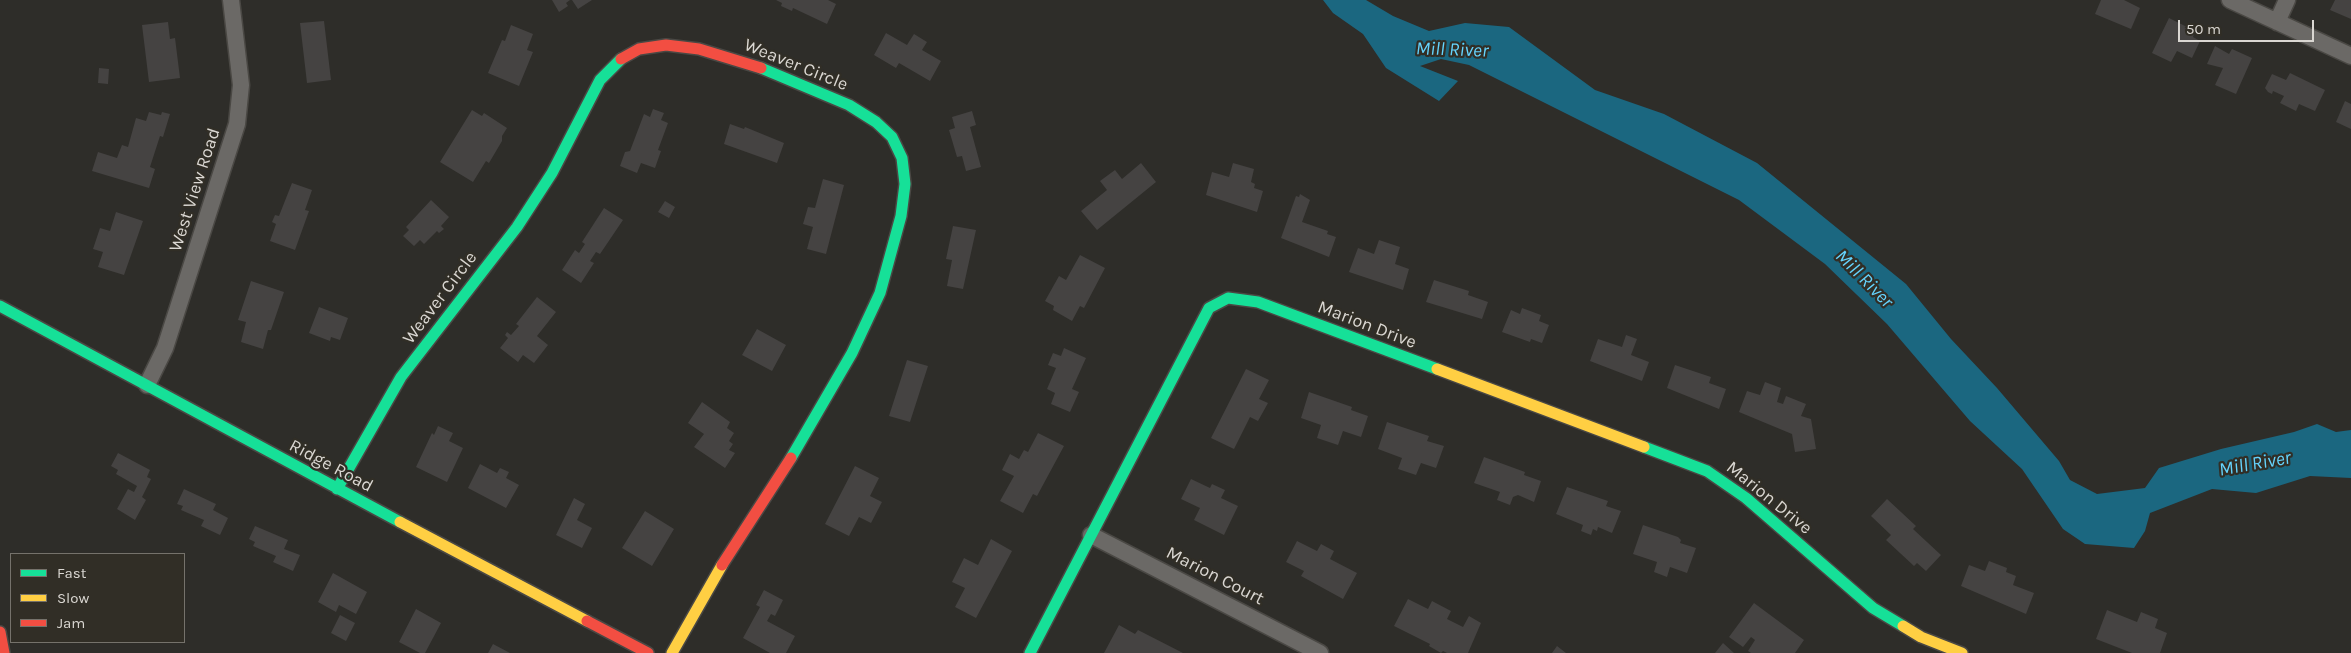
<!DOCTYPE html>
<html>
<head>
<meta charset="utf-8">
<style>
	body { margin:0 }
	#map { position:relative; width:2351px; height:653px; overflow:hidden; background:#2e2d29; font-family:Karla,sans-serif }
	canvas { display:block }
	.legend { position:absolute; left:10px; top:553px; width:175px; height:90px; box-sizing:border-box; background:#312e26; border:1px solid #75726b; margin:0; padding:6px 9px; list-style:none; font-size:15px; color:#dad7d2 }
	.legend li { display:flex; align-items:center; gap:10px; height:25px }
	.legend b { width:25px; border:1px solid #75726b }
	.scale { position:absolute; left:2178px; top:20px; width:136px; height:22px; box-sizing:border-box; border:2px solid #dad7d2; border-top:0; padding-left:6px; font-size:15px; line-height:18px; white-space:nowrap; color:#dad7d2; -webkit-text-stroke:4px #312e26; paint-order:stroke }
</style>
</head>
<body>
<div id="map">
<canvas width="2351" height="653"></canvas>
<ul class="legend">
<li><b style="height:6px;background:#16e098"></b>Fast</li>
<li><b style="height:6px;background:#ffcf43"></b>Slow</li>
<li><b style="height:6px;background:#f24e42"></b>Jam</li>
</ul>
<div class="scale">50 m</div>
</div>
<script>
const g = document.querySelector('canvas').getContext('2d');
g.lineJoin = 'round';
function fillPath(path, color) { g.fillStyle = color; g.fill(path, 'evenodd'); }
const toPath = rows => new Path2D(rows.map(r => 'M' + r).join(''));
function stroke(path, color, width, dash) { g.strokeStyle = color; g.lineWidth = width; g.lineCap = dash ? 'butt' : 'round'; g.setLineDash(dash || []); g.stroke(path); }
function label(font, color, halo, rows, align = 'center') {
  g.font = font + ' Karla,sans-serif'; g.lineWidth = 4.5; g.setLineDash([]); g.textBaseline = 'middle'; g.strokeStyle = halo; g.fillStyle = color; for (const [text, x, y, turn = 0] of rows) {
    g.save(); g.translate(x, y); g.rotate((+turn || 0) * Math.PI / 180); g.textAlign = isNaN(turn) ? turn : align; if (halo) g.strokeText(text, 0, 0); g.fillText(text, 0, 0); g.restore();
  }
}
const water = toPath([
	[1323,0,1366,0,1393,16,1429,31,1465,23,1509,27,1595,90,1664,114,1757,163,1906,284,1951,339,1997,388,2059,461,2070,480,2097,494,2145,488,2159,468,2221,449,2294,432,2317,424,2336,432,2351,430,2351,478,2310,476,2256,493,2212,489,2150,513,2145,531,2134,548,2085,544,2063,529,2022,469,1970,421,1887,324,1825,264,1739,200,1469,65,1441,59,1420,66,1458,81,1439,101,1386,68,1363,34,1333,13]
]);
const building = toPath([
	[552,0,570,0,566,3,568,6,559,12],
	[572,0,592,0,578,9],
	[776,0,828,0,836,4,827,24,793,8,792,11,781,6,782,3],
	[2101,0,2124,0,2140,8,2131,29,2095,14],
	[2335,0,2351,0,2351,19,2330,10],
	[2169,18,2195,31,2193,37,2200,41,2192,58,2177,51,2171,62,2152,53],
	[324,21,331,80,307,83,300,23],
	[168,22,170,39,175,38,180,78,149,82,142,25],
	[511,25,533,34,527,50,533,52,519,86,488,73,502,40,505,41],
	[886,33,907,45,914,34,927,42,922,50,941,61,930,81,899,63,896,68,874,55],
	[2215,46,2229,54,2232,49,2252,58,2236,94,2215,85,2223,68,2207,64],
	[99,68,109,69,108,84,98,83],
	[2290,73,2325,90,2315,111,2299,104,2296,111,2280,103,2284,96,2273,91,2272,94,2268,92,2265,88,2272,74,2286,80],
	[2345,101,2351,104,2351,129,2336,122],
	[653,109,664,113,661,120,668,123,658,150,661,151,655,168,641,163,637,173,620,166,625,152,630,151,644,114,650,117],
	[472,110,482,116,484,113,507,128,502,136,502,141,489,163,486,161,473,182,440,162],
	[972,111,976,125,970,127,981,167,966,171,962,156,957,157,949,130,955,128,952,117],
	[149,112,161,115,162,112,170,114,163,137,160,136,150,167,155,169,149,188,92,171,98,152,117,158,122,145,128,147,136,118,146,121],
	[730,124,744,129,745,127,784,143,777,163,724,144],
	[1141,163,1156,182,1097,230,1081,211,1107,190,1100,181,1115,170,1122,179],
	[1233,163,1254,169,1251,182,1255,184,1254,188,1263,191,1257,212,1206,195,1212,172,1229,177],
	[823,179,844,185,826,254,807,249,813,227,803,224,808,207,815,208],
	[292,183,312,190,305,210,309,211,295,250,270,241,276,224,272,222,275,215,279,216],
	[1300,194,1310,200,1302,222,1328,231,1327,234,1336,237,1329,257,1281,238,1296,196,1299,197],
	[431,200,449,217,441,226,444,229,439,233,437,231,424,244,420,240,414,246,403,236,409,230,406,227],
	[665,201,675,207,669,218,658,212],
	[604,208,623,220,600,254,596,252,590,261,594,263,581,283,562,270,575,250,579,253,585,244,582,242],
	[116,212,143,221,124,275,98,267,103,252,93,249,100,228,110,231],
	[953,226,976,230,963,289,947,286,952,260,946,259],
	[1379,240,1400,247,1395,264,1409,269,1403,290,1349,272,1358,248,1374,254],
	[1080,255,1105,268,1084,308,1080,306,1072,321,1053,310,1054,306,1045,301,1059,276,1066,280],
	[1434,280,1469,291,1468,295,1488,302,1482,319,1426,302],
	[251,281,284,292,271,330,268,330,263,349,241,342,246,322,238,320],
	[537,297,556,312,537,336,548,345,534,363,523,355,518,362,500,348,508,338,505,335,507,332,511,335,519,326,516,324],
	[319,307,348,318,340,340,331,337,330,341,309,333],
	[1522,308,1541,315,1539,321,1549,325,1542,343,1531,339,1530,342,1502,332,1511,310,1520,314],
	[757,329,786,345,772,371,742,355],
	[1626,335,1637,339,1631,355,1649,362,1642,381,1590,361,1598,339,1622,347],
	[1064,348,1086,358,1072,389,1079,392,1070,412,1051,404,1055,393,1047,389,1056,368,1048,365,1053,353,1061,356],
	[907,360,928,366,910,422,889,416],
	[1675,365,1711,377,1709,383,1726,389,1719,409,1667,388],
	[1246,369,1269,380,1259,399,1268,403,1258,421,1250,417,1234,449,1211,438],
	[1765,382,1781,388,1777,402,1783,404,1786,396,1806,404,1801,416,1811,419,1816,449,1795,452,1792,434,1739,412,1747,391,1760,395],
	[1309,392,1352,407,1351,410,1368,416,1361,437,1343,431,1338,445,1317,438,1321,425,1301,418],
	[702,402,730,422,727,428,734,433,729,441,733,444,729,450,735,453,725,468,694,447,704,434,688,423],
	[1387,422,1429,436,1427,441,1444,446,1436,468,1421,463,1416,475,1398,469,1402,458,1378,449],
	[438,426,453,433,449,441,463,448,447,482,416,467,432,433,434,435],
	[1038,433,1064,446,1037,496,1033,494,1023,513,1000,501,1014,476,1002,470,1010,454,1019,459,1024,450,1028,452],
	[118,453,150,470,147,477,151,479,142,497,146,500,135,520,117,509,128,489,134,492,137,486,116,474,118,470,111,466],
	[1484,457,1525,472,1524,475,1541,481,1534,502,1518,495,1513,497,1510,505,1497,500,1500,492,1474,483],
	[480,464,497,473,500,468,509,472,506,478,519,485,506,508,468,488],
	[855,466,879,478,870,496,882,502,871,523,859,517,849,536,825,524],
	[1191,479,1210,488,1212,484,1225,490,1221,498,1238,506,1224,535,1194,520,1200,508,1181,499],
	[1567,487,1608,501,1606,506,1621,511,1612,533,1598,527,1597,531,1593,529,1591,535,1581,531,1583,525,1556,514],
	[184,489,216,504,213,510,228,518,220,535,201,526,204,520,181,510,183,506,177,504],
	[574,498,585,504,577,520,592,528,582,548,556,535],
	[1887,499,1916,526,1913,529,1941,555,1926,571,1917,563,1914,566,1886,540,1891,535,1871,516],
	[645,511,674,529,652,566,622,548],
	[1643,525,1678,537,1681,540,1680,543,1696,548,1687,573,1670,567,1667,577,1654,572,1657,562,1633,554],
	[255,526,288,540,284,549,300,555,293,571,273,562,276,556,253,546,255,542,249,539],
	[991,539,1012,551,976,618,955,607,965,588,952,582,964,558,978,565],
	[1297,541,1317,551,1321,544,1334,551,1330,559,1357,573,1343,599,1301,576,1304,571,1286,562],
	[1989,561,2007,568,2006,572,2016,576,2013,585,2034,593,2026,614,1961,586,1969,565,1985,571],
	[333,573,367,592,356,614,339,605,336,612,318,602],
	[764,590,783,600,775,616,771,614,767,621,795,636,786,653,770,653,743,638,760,607,756,605],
	[1408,599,1428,609,1432,601,1451,611,1447,619,1463,627,1469,616,1481,623,1468,653,1447,653,1443,651,1441,653,1429,646,1430,644,1394,626],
	[1754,603,1804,640,1795,653,1751,653,1748,651,1755,640,1751,637,1743,647,1729,637],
	[416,609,441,623,425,653,420,653,399,642],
	[2107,610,2137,622,2141,612,2158,619,2155,628,2167,633,2160,653,2132,653,2096,639],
	[340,615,355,623,346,641,331,633],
	[1119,625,1135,634,1138,630,1183,653,1104,653],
	[1723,643,1734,653,1715,653],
	[493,644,510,653,488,653],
	[1557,646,1566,653,1552,653]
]);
const street = toPath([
	[2230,0,2351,56],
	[2277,22,2287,0],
	[147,385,165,348,237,124,241,85,231,0],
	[1091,535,1320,653]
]);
const fast = toPath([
	[761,68,849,105,876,122,892,137,902,158,905,184,901,216,880,293,852,353,791,458],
	[0,306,400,522],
	[1644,447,1707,471,1746,498,1873,608,1903,626],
	[337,489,401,377,517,227,552,173,600,80,621,59],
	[1030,653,1209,308,1228,298,1258,302,1437,369]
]);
const slow = toPath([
	[1437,369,1644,447],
	[400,522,587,621],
	[1903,626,1921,637,1962,653],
	[672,653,722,565]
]);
const jam = toPath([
	[621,59,639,49,666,45,699,49,761,68],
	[722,565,791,458],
	[587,621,648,653],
	[0,632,4,653]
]);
const streetNames = [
	["Weaver Circle",796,65,22],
	["West View Road",195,190,-72],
	["Weaver Circle",440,298,-53],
	["Marion Drive",1367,325,21],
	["Ridge Road",331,466,28],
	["Marion Drive",1769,498,39],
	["Marion Court",1215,576,27]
];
const waterNames = [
	["Mill River",1452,50,2],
	["Mill River",1864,279,45],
	["Mill River",2255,464,-10]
];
fillPath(water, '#1b6780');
fillPath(building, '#454342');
stroke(street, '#4a4844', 19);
stroke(fast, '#4a4844', 14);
stroke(slow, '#4a4844', 14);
stroke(jam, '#4a4844', 14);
stroke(street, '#6b6966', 16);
stroke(fast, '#16e098', 11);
stroke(slow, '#ffcf43', 11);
stroke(jam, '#f24e42', 11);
label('18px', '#dad7d2', '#312e26', streetNames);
label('italic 19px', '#65d4fe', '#312e26', waterNames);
</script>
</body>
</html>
